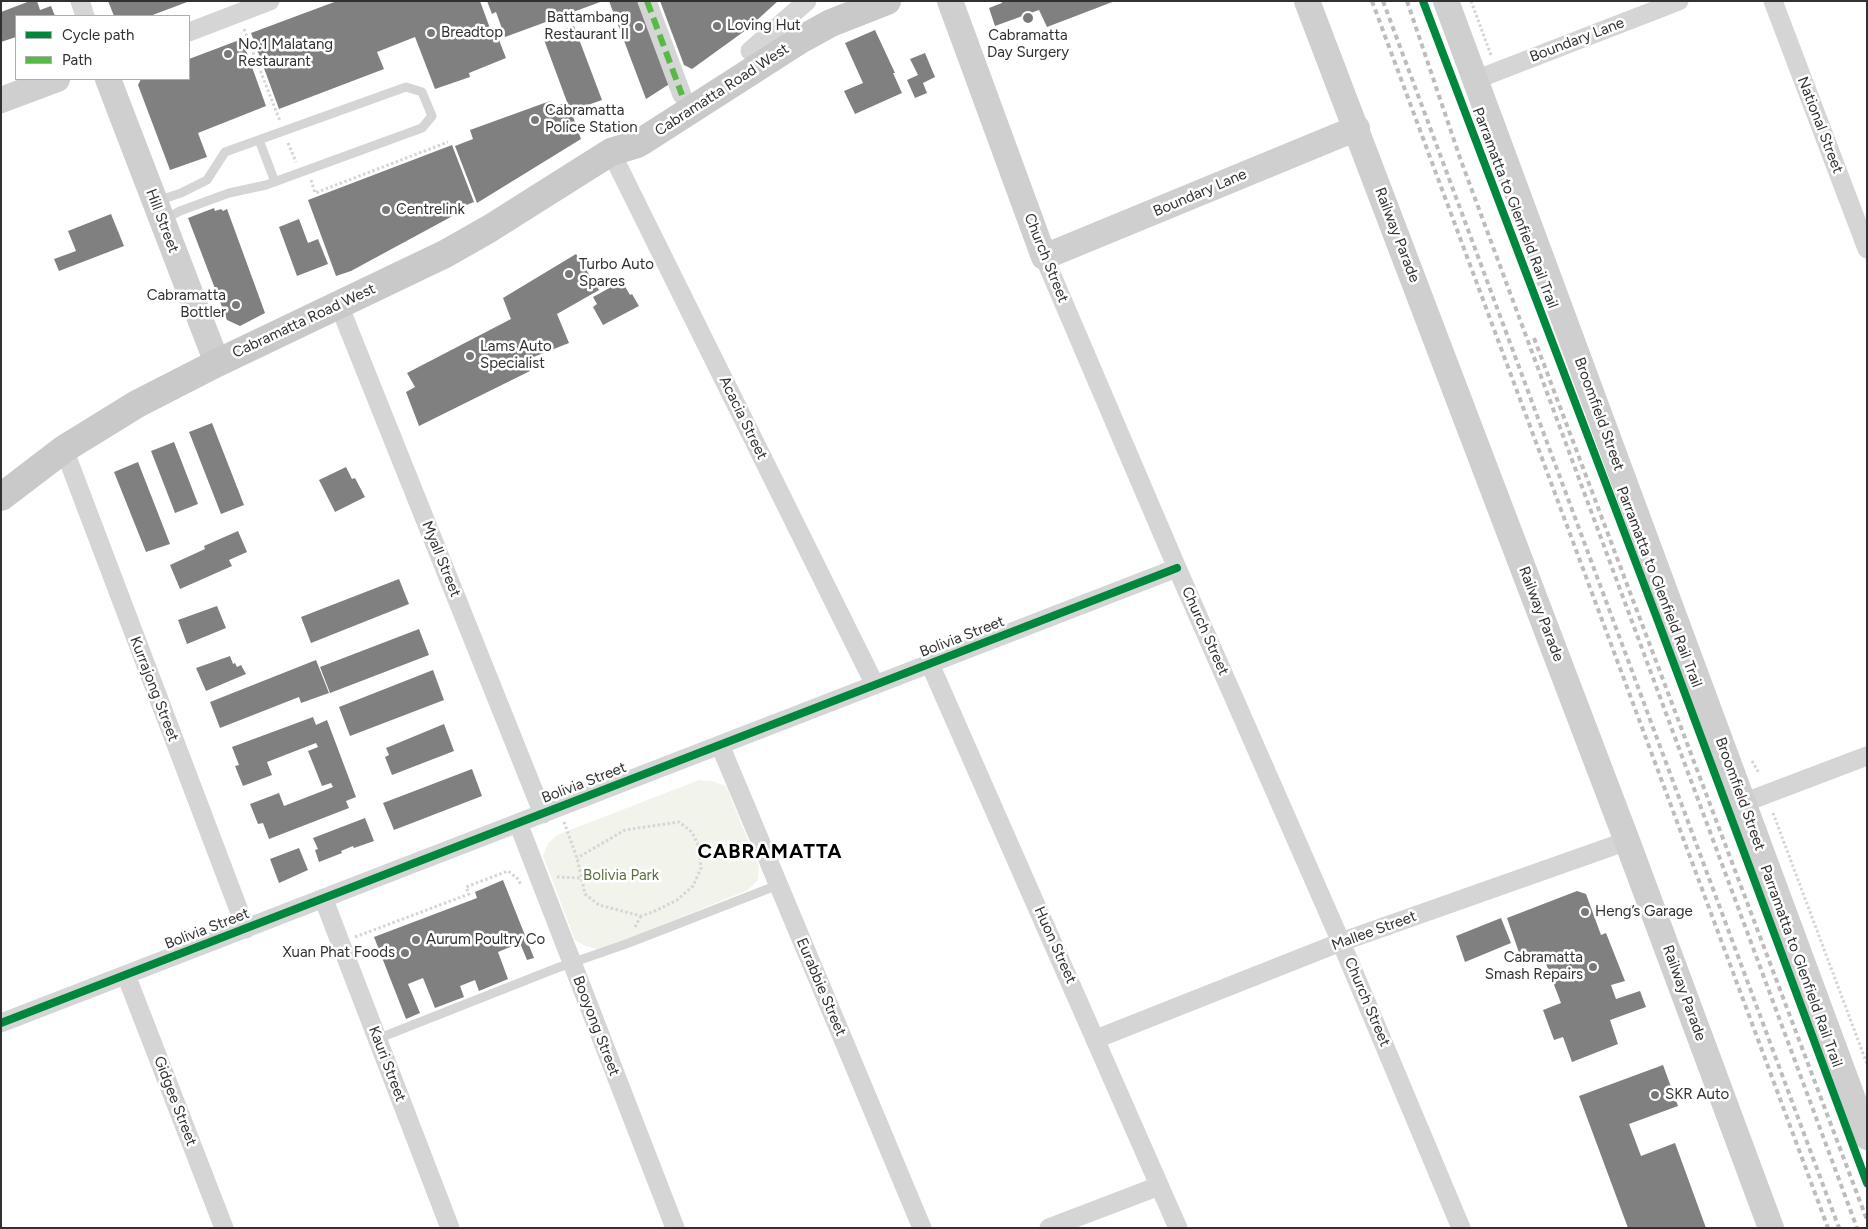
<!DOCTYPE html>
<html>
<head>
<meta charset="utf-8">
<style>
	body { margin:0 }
	#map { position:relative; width:1868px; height:1229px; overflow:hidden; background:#fff; font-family:Figtree,sans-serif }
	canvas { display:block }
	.frame { position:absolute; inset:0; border:2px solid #313131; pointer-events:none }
	.legend { position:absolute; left:15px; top:15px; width:175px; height:65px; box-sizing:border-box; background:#fff; border:1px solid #adadad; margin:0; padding:6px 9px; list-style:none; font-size:15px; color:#313131 }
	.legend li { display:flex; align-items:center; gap:10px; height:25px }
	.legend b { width:25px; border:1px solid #adadad }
</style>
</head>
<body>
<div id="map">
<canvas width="1868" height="1229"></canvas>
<div class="frame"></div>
<ul class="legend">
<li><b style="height:6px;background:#00873e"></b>Cycle path</li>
<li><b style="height:6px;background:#58b947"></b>Path</li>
</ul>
</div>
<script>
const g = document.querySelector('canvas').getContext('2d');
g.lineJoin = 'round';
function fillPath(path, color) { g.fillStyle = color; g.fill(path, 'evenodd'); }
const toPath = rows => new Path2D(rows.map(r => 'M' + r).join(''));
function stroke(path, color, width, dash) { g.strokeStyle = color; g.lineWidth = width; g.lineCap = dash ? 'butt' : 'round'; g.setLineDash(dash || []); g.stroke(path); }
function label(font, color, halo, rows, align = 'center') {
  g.font = font + ' Figtree,sans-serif'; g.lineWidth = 5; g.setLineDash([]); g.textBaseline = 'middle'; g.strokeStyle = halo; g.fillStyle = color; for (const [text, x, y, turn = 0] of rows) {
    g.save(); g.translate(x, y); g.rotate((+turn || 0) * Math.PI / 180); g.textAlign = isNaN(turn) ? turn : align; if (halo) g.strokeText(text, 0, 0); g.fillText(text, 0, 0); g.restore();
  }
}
const green = toPath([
	[699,780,712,781,726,786,759,867,758,880,748,890,601,950,585,946,575,940,543,856,548,843,557,835]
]);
const building = toPath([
	[30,1,37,1,40,10,51,6,55,16,16,16,16,37,1,42,1,12],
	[108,1,190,1,150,16,114,16],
	[337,1,480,1,495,42,499,40,506,58,469,73,470,77,435,89,415,37,377,52,384,69,279,109,251,33],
	[487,1,603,1,505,37,496,12,492,14],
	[609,1,643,1,671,83,646,99],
	[660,1,778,1,746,30,692,69,684,65],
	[1002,1,1115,1,1047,27,1039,10,995,26,989,8,1002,3],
	[574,26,602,100,571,111,581,139,477,203,455,146,473,139,470,130,550,101,552,108,567,102,543,37],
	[875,30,895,73,893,73,902,93,855,114,844,91,863,83,845,43],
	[242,39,266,106,198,133,207,157,170,170,138,85,141,79,189,79,189,59],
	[925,53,935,77,923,83,927,93,915,98,907,80,918,75,910,59],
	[452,145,474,202,459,208,460,212,351,271,336,276,308,200],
	[214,208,215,211,221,209,223,211,227,209,265,313,240,326,227,320,188,218],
	[111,214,124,246,59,271,54,259,76,251,68,231],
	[299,219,308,243,318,239,328,264,297,276,279,227],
	[576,254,599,290,557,314,569,343,526,360,530,371,419,426,406,392,415,387,407,373,511,319,503,298],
	[622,281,630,295,632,294,639,306,603,325,593,307,597,304,593,297],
	[212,423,244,505,221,514,189,432],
	[174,442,198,504,175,513,151,451],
	[138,462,170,544,146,552,114,472],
	[346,467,352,479,355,478,365,497,335,512,319,480],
	[238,531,247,552,229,560,232,566,180,589,170,565,205,549,204,546],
	[399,579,409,604,311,643,301,617],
	[217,606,226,628,187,644,178,620],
	[419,629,429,655,330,693,320,667],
	[230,656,233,664,235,663,237,667,241,665,246,674,206,691,196,668],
	[316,660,329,693,301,703,299,697,220,728,210,702],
	[433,670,444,700,350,736,339,707],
	[313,717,316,725,327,720,356,797,346,801,349,808,269,839,263,823,258,824,250,804,279,793,284,806,333,787,331,783,322,786,308,751,318,747,316,743,267,762,272,775,243,786,235,766,239,765,232,747],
	[444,724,454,751,392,775,385,757,389,755,386,748],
	[472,769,482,796,394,830,383,803],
	[365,818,374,841,354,848,353,846,341,851,342,853,319,862,315,850,318,849,313,838],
	[299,848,308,870,279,883,270,859],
	[503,880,534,958,527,960,520,943,498,952,508,979,479,991,475,980,460,986,464,997,435,1008,423,978,408,984,420,1013,406,1019,374,937,477,898,475,892],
	[1577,891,1586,894,1601,935,1606,933,1625,981,1611,985,1616,999,1640,991,1646,1007,1610,1020,1618,1044,1572,1062,1563,1037,1554,1040,1543,1010,1561,1003,1543,956,1523,964,1507,918],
	[1501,918,1511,943,1465,962,1456,936],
	[1663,1065,1678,1106,1629,1124,1641,1156,1675,1143,1706,1228,1628,1228,1579,1096]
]);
const path = toPath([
	[1471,1,1491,55],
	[244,29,280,121],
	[288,143,296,162],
	[311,180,315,193,448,142],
	[1752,761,1759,773],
	[1773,813,1867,1064],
	[564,822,577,858,585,894,599,905,641,916,653,912,677,900,693,886,701,868,699,847,692,832,679,822,625,830,577,858],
	[557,877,581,878],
	[635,927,641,916],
	[355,937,469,894,466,887,508,871,518,879,521,885]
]);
const lane = toPath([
	[259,140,275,182],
	[157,201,181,193,207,180,225,152,406,87,422,92,432,116,422,128,266,185,229,193,180,211,165,219],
	[377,1039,557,968,626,944,778,885]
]);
const street = toPath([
	[80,1,85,16],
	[647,1,682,95],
	[1773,1,1867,249],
	[189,32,270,1],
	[750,51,807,1],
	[1475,80,1679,1],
	[611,152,875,685],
	[1044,257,1177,568,1341,942,1461,1228],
	[339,305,543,814],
	[64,449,246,929],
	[930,664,1178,1228],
	[720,745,922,1228],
	[1743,803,1867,756],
	[518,823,675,1228],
	[324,900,450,1228],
	[126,975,224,1228],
	[1,1023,1177,568],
	[1096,1039,1341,942,1627,841],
	[1049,1228,1159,1186]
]);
const secondary = toPath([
	[950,1,1044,257,1357,128],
	[1307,1,1627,841,1771,1228],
	[1446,1,1867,1137],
	[108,79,217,363],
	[1,100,57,79]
]);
const primary = toPath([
	[1,497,64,449,137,404,217,363,445,254,489,229,611,152,637,144,644,140,800,40,831,23,887,1]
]);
const rail = toPath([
	[1372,1,1828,1228],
	[1383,1,1839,1228],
	[1407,1,1460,158,1857,1228],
	[1534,338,1867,1220]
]);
const quiet = toPath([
	[647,1,682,95]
]);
const cycleway = toPath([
	[1423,1,1658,621,1867,1183],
	[1,1023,1177,568]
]);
const markers = [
	[1028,18,6,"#797979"],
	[717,26,5,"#797979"],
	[639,27,5,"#797979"],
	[431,33,5,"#797979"],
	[228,54,5,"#797979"],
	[535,120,5,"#797979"],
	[386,210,5,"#797979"],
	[569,274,5,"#797979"],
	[236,305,5,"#797979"],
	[470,356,5,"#797979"],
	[1585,912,5,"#797979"],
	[416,940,5,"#797979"],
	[405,953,5,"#797979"],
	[1593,967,5,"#797979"],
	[1655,1095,5,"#797979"]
];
const poiNames = [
	["Battambang",629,18,"right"],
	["Restaurant II",629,35,"right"],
	["Loving Hut",727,26],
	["Breadtop",441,33],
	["Cabramatta",1028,36,"center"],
	["Day Surgery",1028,53,"center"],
	["No.1 Malatang",238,45],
	["Restaurant",238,62],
	["Cabramatta",545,111],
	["Police Station",545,128],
	["Centrelink",396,210],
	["Turbo Auto",579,265],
	["Spares",579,282],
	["Cabramatta",226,296,"right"],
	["Bottler",226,313,"right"],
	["Lams Auto",480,347],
	["Specialist",480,364],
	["Heng’s Garage",1595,912],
	["Aurum Poultry Co",426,940],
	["Xuan Phat Foods",395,953,"right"],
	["Cabramatta",1583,958,"right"],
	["Smash Repairs",1583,975,"right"],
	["SKR Auto",1665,1095]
];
const streetNames = [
	["Boundary Lane",1577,40,-21],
	["Cabramatta Road West",722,90,-33],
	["National Street",1820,125,69],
	["Boundary Lane",1200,193,-23],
	["Parramatta to Glenfield Rail Trail",1515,208,69],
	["Hill Street",162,221,69],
	["Railway Parade",1397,235,69],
	["Church Street",1046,258,68],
	["Cabramatta Road West",304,321,-25],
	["Broomfield Street",1599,414,70],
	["Acacia Street",743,418,64],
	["Myall Street",441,559,68],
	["Parramatta to Glenfield Rail Trail",1659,587,69],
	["Railway Parade",1541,614,69],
	["Church Street",1205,631,66],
	["Bolivia Street",962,637,-21],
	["Kurrajong Street",154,689,69],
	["Bolivia Street",584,783,-21],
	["Broomfield Street",1740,794,70],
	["Bolivia Street",207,929,-21],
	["Mallee Street",1374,931,-20],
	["Huon Street",1055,945,66],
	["Parramatta to Glenfield Rail Trail",1801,966,70],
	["Eurabbie Street",821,987,67],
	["Railway Parade",1684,993,70],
	["Church Street",1367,1002,67],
	["Booyong Street",596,1026,69],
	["Kauri Street",387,1064,69],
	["Gidgee Street",175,1101,69]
];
const parkNames = [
	["Bolivia Park",621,876]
];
const districtNames = [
	["CABRAMATTA",770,852]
];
fillPath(green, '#f2f4ec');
fillPath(building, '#808080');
stroke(path, '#d5d5d5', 3, [2.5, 2.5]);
stroke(lane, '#d5d5d5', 9);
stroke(street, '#d5d5d5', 19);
stroke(secondary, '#cfcfcf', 26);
stroke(primary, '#c9c9c9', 28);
stroke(rail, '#bdbdbd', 4, [5, 4]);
stroke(quiet, '#58b947', 6, [12, 6]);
stroke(cycleway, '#00873e', 8);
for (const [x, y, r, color] of markers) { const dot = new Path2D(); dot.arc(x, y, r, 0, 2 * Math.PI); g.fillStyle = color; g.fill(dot); stroke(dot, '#fff', 2); }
label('15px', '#313131', '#fff', poiNames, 'left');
label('15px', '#313131', '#fff', streetNames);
label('15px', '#5e6e3d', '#fff', parkNames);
g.letterSpacing = '1px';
label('bold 20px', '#000', '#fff', districtNames);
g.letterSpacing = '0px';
</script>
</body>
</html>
